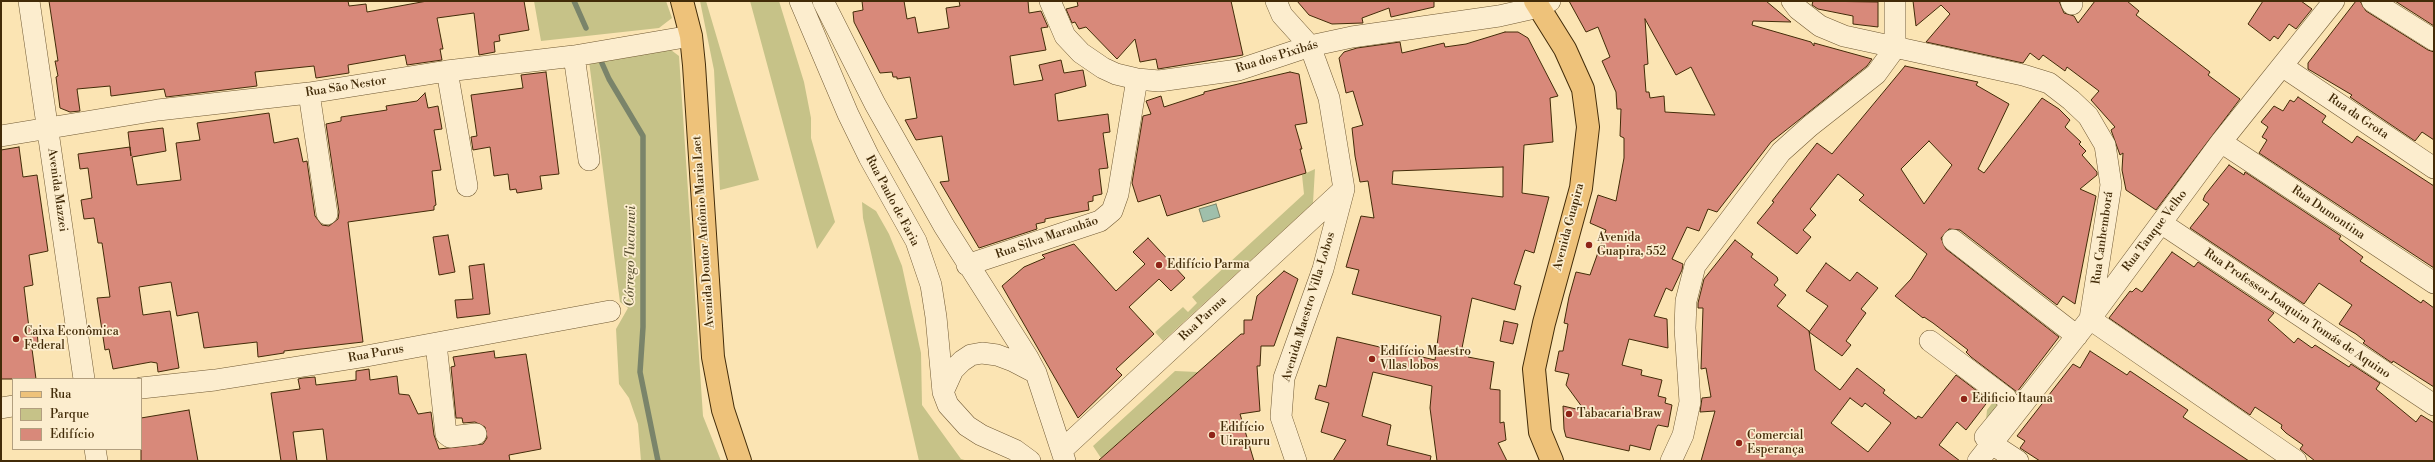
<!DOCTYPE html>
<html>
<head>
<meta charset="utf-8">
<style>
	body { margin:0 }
	#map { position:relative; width:2435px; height:462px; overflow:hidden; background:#fbe4b3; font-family:"Libre Bodoni",serif }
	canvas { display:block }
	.frame { position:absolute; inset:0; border:2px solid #422b08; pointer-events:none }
	.legend { position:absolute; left:12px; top:378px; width:130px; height:72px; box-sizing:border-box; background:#fcedce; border:1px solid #b29f7f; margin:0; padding:5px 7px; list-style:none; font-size:12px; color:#422b08 }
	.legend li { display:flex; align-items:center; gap:8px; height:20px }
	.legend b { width:20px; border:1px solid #b29f7f }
</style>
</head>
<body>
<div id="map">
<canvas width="2435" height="462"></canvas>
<div class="frame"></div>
<ul class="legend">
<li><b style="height:5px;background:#eec27a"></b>Rua</li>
<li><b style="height:11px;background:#c6c288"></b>Parque</li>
<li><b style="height:11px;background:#d8897a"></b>Edifício</li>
</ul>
</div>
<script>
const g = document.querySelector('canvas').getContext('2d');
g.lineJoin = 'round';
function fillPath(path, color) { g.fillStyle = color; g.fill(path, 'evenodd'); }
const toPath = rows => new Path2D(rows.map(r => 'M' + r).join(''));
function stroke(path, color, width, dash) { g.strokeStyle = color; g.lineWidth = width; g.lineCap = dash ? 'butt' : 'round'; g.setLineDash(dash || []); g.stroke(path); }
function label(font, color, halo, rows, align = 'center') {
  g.font = font + ' "Libre Bodoni",serif'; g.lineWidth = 3.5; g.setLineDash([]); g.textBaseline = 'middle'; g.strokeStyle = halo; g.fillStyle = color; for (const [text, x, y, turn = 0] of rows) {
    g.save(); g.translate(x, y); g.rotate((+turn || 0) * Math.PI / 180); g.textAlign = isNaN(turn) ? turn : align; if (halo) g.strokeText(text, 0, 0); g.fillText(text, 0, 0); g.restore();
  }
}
const green = toPath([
	[534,1,666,1,672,18,659,28,541,41],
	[700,1,706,1,759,180,720,190,714,70],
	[750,1,779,1,804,82,811,118,811,138,835,222,817,249],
	[671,50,679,56,703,416,721,461,641,461,638,424,629,398,619,384,616,329,628,308,620,302,589,61],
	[1315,169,1313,203,1163,341,1155,332,1183,307,1188,312,1197,303,1192,297,1304,194,1302,175],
	[862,202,876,211,889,234,902,266,921,353,922,405,961,459,968,461,919,461,863,218],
	[1175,371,1198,372,1101,458,1093,446],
	[2007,384,2017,392,1989,427,1986,420,1987,410]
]);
const water = toPath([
	[1216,204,1220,217,1203,222,1199,209,1216,204]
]);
const stream = toPath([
	[574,1,586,28],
	[601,61,609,79,643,136,643,327,640,372,658,461]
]);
const building = toPath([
	[49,1,348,1,349,6,366,4,367,12,427,1,524,1,529,30,499,35,500,41,494,42,495,52,479,55,474,13,437,18,443,49,440,49,442,60,407,65,405,55,348,65,349,73,316,78,314,66,255,72,257,86,166,97,164,89,111,96,110,86,77,89,80,111,70,112,60,108,56,77,58,76,55,61,58,61,49,1],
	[862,1,904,1,907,19,915,17,918,33,949,28,946,8,960,6,959,1,1028,1,1029,13,1041,11,1048,27,1041,28,1046,50,1010,56,1014,85,1043,80,1039,65,1061,60,1064,73,1083,70,1086,86,1055,94,1058,121,1108,114,1110,132,1103,133,1108,168,1099,169,1102,194,1093,196,1093,201,1088,202,1089,210,1045,219,1045,222,1036,224,1037,229,979,248,940,182,949,181,942,136,916,140,905,120,917,118,910,77,897,79,897,77,893,77,892,72,880,73,854,22,853,12,863,10,862,1],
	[1077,1,1231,1,1243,55,1158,69,1156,59,1140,62,1135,39,1117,59,1086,27,1079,29,1075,22,1072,23,1066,9,1078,6,1077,1],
	[1297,1,1434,1,1434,7,1391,17,1389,8,1362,18,1363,23,1332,24,1309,15,1297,1],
	[1569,1,1766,1,1791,22,1753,21,1752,25,1811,42,1814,46,1814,43,1872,59,1867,66,1771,142,1717,212,1708,209,1699,231,1687,227,1672,259,1683,264,1682,270,1672,291,1666,288,1654,316,1667,319,1668,348,1629,339,1622,365,1642,370,1641,375,1662,380,1658,396,1666,398,1665,403,1672,405,1668,427,1658,425,1656,428,1650,450,1630,445,1629,451,1566,437,1564,429,1563,406,1585,411,1566,385,1569,374,1555,371,1559,351,1563,351,1568,324,1564,323,1569,297,1576,272,1590,275,1606,230,1590,223,1598,195,1616,201,1624,158,1624,138,1620,136,1621,109,1617,109,1616,92,1602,61,1610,57,1598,27,1586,32,1569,1],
	[1645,19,1676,75,1691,67,1715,115,1665,112,1664,96,1650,98,1649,92,1646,92,1644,65,1648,64,1645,19],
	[1813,1,1878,2,1878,27,1853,24,1853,16,1818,9,1812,5,1813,1],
	[1913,1,2059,1,2064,13,2074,16,2078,23,2095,1,2127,1,2139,11,2136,15,2210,72,2208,75,2240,99,2156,210,2126,190,2122,170,2123,153,2120,155,2111,130,2115,127,2091,100,2099,91,2067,67,2065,71,2043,55,2039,60,2030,53,2023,63,1926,42,1950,14,1941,5,1916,26,1913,1],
	[2263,1,2301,1,2312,9,2296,29,2289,24,2278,39,2274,36,2270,41,2248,24,2263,1],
	[2356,1,2360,1,2366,11,2428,50,2434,52,2434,140,2422,132,2415,141,2350,97,2352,95,2308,69,2308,63,2356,1],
	[2395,1,2434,1,2434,26,2395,1],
	[1505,32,1518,32,1528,38,1558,96,1550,98,1553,142,1524,145,1522,193,1549,197,1534,253,1525,250,1514,284,1521,286,1515,310,1472,298,1462,348,1469,349,1468,357,1494,362,1490,389,1500,390,1500,423,1504,422,1506,440,1498,443,1507,461,1437,461,1430,408,1432,386,1373,372,1362,416,1391,425,1387,445,1431,456,1430,461,1333,461,1346,440,1321,432,1329,403,1315,399,1319,385,1326,387,1337,337,1435,360,1441,316,1352,294,1359,270,1346,267,1361,216,1374,218,1368,181,1360,182,1355,156,1352,128,1363,125,1353,91,1346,93,1339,58,1344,52,1357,48,1400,42,1402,53,1444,43,1445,47,1466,44,1505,32],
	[1503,167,1503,197,1392,184,1393,171,1503,167],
	[1905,66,1978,82,1976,85,2009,104,1978,169,1984,173,2042,98,2059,109,2070,120,2065,127,2081,142,2079,144,2086,151,2082,155,2097,172,2097,175,2080,189,2096,196,2075,304,2063,296,2057,305,1960,230,1949,229,1941,238,1946,249,2059,337,2017,392,1971,357,1966,352,1968,350,1933,323,1924,317,1923,318,1895,296,1911,279,1927,254,1859,200,1864,195,1838,174,1810,209,1816,215,1803,230,1811,237,1797,254,1757,223,1774,202,1772,201,1817,143,1832,154,1905,66],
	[1929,141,1952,165,1924,204,1901,169,1929,141],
	[546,72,559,174,540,176,542,189,517,193,516,189,510,190,508,174,494,176,490,147,473,150,471,137,477,136,471,95,523,88,521,75,546,72],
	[1290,72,1299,74,1307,123,1295,125,1302,149,1300,149,1306,173,1167,216,1160,195,1138,202,1132,183,1143,116,1151,114,1146,101,1161,96,1164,107,1204,94,1204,92,1290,72],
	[425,93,428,108,438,106,442,129,434,130,441,170,432,171,436,205,434,206,434,210,348,222,363,342,284,351,284,353,258,357,257,342,204,348,198,312,177,316,171,282,139,287,143,315,170,311,179,368,158,372,157,363,151,362,113,369,109,349,105,350,97,298,110,297,102,243,98,243,94,218,84,219,81,200,92,198,88,168,80,169,78,154,130,147,131,156,128,132,163,128,166,151,132,157,137,185,181,180,176,143,200,140,197,123,269,113,274,143,298,138,303,162,307,161,315,216,322,225,329,226,338,219,339,212,326,124,341,121,341,117,387,110,386,106,417,101,425,93],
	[2298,97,2326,116,2322,122,2352,143,2357,136,2434,186,2434,268,2259,153,2267,140,2262,137,2268,127,2261,122,2274,106,2283,111,2290,100,2294,102,2298,97],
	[19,147,23,177,37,175,48,251,29,255,33,285,24,287,29,328,37,332,38,343,32,349,36,379,1,379,1,150,19,147],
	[2229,165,2244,175,2245,172,2341,236,2339,239,2363,257,2360,261,2421,303,2423,300,2434,308,2434,387,2393,361,2392,363,2363,343,2365,341,2356,334,2339,324,2352,305,2319,283,2304,304,2190,228,2209,204,2203,200,2205,195,2229,165],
	[448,235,455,272,439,275,433,237,448,235],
	[1148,238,1185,278,1171,291,1159,279,1129,307,1154,334,1116,369,1122,375,1078,418,1002,286,1024,267,1045,258,1042,255,1074,244,1116,291,1145,264,1133,252,1148,238],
	[1735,240,1753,254,1751,257,1777,277,1778,280,1774,285,1786,295,1777,306,1809,331,1815,370,1840,390,1857,368,1885,390,1883,393,1916,419,1918,416,1922,418,1956,375,1989,400,1966,430,1957,422,1939,445,1960,461,1701,461,1715,411,1700,412,1702,398,1711,397,1706,368,1701,369,1703,308,1698,308,1698,303,1704,279,1735,240],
	[1850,398,1862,407,1865,403,1891,423,1868,452,1831,423,1850,398],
	[2172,252,2194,267,2198,262,2274,313,2268,320,2294,343,2298,338,2312,348,2315,345,2349,367,2351,364,2380,383,2376,389,2416,422,2421,415,2434,423,2434,461,2315,461,2300,449,2303,445,2286,433,2281,428,2282,425,2255,407,2250,415,2109,318,2130,291,2132,292,2136,288,2142,292,2172,252],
	[1826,263,1850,281,1857,272,1878,288,1861,309,1866,313,1846,341,1851,345,1842,356,1809,332,1828,306,1806,291,1826,263],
	[484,264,490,314,457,318,455,300,473,299,469,266,484,264],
	[1284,271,1298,279,1274,346,1261,346,1260,366,1257,366,1260,411,1240,414,1254,461,1098,461,1241,334,1244,334,1244,320,1252,320,1257,296,1284,271],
	[1504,321,1518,324,1513,344,1500,341,1504,321],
	[494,351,495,358,526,354,541,449,509,455,510,461,327,461,323,429,293,432,297,461,281,461,271,393,300,389,298,379,303,378,315,377,316,385,356,380,356,371,369,369,370,380,397,376,399,394,409,395,418,414,431,412,434,435,439,449,483,444,487,438,485,427,475,422,463,423,462,418,456,418,451,367,455,366,453,357,494,351],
	[2090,351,2127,375,2130,371,2188,410,2183,417,2249,461,2040,461,2020,448,2025,441,2017,436,2073,364,2080,368,2090,351],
	[189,410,198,461,141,461,141,418,189,410]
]);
const minor = toPath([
	[29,1,84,379],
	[800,1,848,114,869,157,916,241,931,285,936,317,943,392,948,405,967,426,981,435,1015,450,1030,461],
	[823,1,875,104,944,226,1028,358,1036,373,1065,461],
	[1050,1,1065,36,1081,53,1103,68,1116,74,1137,79,1159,81,1238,70,1310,46,1352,37,1499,16,1539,7,1550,1],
	[1276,1,1282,15,1310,46,1329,98,1344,189,1323,269,1284,378,1281,417,1296,461],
	[1792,1,1798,9,1820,26,1844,36,2023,75,2049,83,2071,100,2088,116,2105,145,2111,185,2090,319,2296,461],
	[2071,1,2072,4],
	[2372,1,2434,40],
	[574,56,589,160],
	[2282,66,2434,168],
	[447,71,467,186],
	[309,93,327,214],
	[1,136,158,110,309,93,447,71,574,56,691,36],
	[2221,142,2434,283],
	[2161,223,2434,405],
	[1953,240,2077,336],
	[967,265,1100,221,1112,211,1118,194,1137,79],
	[1930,341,2006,398,2009,403,2008,409,1985,437,1989,442,2018,461],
	[436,344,446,434,450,437,476,434],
	[141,388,215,380,361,357,610,311],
	[943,392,953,370,962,361,971,355,982,353,997,355,1013,361,1036,373],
	[1,408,13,406],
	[95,449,97,461],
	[1062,450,1344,189],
	[1671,461,1683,435,1690,402,1685,328,1686,301,1695,266,1781,152,1810,126,1876,74,1895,48,1895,1],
	[1978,461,2090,319,2221,142,2334,1]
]);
const major = toPath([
	[682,1,691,36,694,65,713,357,723,410,740,461],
	[1535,1,1565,49,1583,89,1588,127,1581,188,1544,323,1534,369,1540,432,1552,461]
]);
const markers = [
	[1589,245,4,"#8f2418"],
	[1159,265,4,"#8f2418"],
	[16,339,4,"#8f2418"],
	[1372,359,4,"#8f2418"],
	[1964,399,4,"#8f2418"],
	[1569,414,4,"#8f2418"],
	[1212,435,4,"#8f2418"],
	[1739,443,4,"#8f2418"]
];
const streetNames = [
	["Rua dos Pixibás",1277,57,-17],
	["Rua São Nestor",346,87,-9],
	["Rua da Grota",2358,117,34],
	["Avenida Mazzei",57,190,82],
	["Rua Paulo de Faria",892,201,62],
	["Rua Dumontina",2328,213,34],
	["Avenida Guapira",1569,227,-75],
	["Rua Tanque Velho",2155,231,-53],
	["Avenida Doutor Antônio Maria Laet",704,232,-94],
	["Rua Silva Maranhão",1047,238,-19],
	["Rua Canhemborá",2103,238,-82],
	["Avenida Maestro Villa-Lobos",1309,307,-73],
	["Rua Professor Joaquim Tomás de Aquino",2297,314,34],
	["Rua Parma",1203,319,-43],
	["Rua Purus",376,354,-10]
];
const poiNames = [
	["Avenida",1597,238],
	["Guapira, 552",1597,252],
	["Edifício Parma",1167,265],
	["Caixa Econômica",24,332],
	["Federal",24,346],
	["Edifício Maestro",1380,352],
	["Vllas lobos",1380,366],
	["Edificio Itauna",1972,399],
	["Tabacaria Braw",1577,414],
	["Edifício",1220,428],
	["Uirapuru",1220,442],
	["Comercial",1747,436],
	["Esperança",1747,450]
];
const waterNames = [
	["Córrego Tucuruvi",631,256,-89]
];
fillPath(green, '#c6c288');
fillPath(water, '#9fbfab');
stroke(water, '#7a846a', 1);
stroke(stream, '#7a846a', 5.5);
fillPath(building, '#d8897a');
stroke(building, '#422b08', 1);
stroke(minor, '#705933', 22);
stroke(major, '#422b08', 24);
stroke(minor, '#fcedce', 21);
stroke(major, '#eec27a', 22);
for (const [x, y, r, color] of markers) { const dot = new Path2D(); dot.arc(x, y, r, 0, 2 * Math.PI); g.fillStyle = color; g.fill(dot); stroke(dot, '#fcedce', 1.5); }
label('12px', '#422b08', '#fcedce', streetNames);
label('12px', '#422b08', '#fcedce', poiNames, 'left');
label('italic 13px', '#595031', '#fcedce', waterNames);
</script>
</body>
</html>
